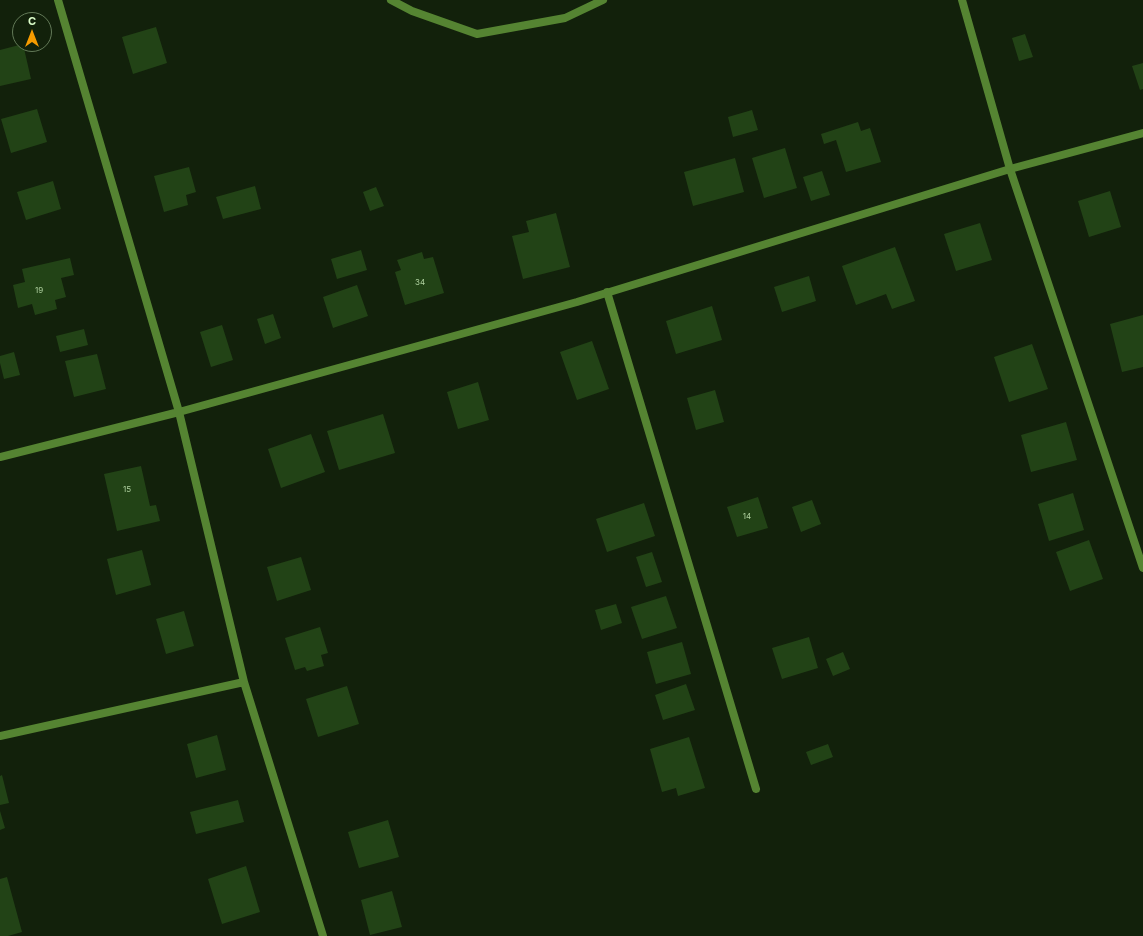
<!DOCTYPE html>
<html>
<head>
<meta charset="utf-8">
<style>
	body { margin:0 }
	#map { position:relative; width:1143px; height:936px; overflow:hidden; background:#12210b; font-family:Inter,sans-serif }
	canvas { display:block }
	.north { position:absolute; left:12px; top:12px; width:40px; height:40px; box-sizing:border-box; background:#12210b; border:1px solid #637a58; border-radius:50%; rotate:0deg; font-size:11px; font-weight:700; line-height:16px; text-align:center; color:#ddffcb }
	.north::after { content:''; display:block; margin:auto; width:14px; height:18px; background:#f69b00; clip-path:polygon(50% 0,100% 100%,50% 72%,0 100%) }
</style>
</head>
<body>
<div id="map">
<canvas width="1143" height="936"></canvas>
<div class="north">С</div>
</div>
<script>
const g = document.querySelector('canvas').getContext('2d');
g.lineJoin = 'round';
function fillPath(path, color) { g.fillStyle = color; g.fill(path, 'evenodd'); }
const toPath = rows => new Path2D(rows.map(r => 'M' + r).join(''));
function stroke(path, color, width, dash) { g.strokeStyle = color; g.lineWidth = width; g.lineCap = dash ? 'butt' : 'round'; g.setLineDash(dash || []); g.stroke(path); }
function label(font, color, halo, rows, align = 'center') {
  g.font = font + ' Inter,sans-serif'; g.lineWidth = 3.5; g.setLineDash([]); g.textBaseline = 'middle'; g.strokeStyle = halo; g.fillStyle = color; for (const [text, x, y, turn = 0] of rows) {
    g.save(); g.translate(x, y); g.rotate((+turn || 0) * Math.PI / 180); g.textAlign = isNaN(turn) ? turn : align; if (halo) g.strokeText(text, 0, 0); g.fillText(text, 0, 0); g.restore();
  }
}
const building = toPath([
	[156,27,167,63,133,74,122,37],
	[1025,34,1033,57,1019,61,1012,38],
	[23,44,31,79,0,86,0,50],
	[1143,63,1143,89,1140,90,1132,66],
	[37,109,47,142,11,153,1,119],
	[752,110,758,130,733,137,728,117],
	[858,122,861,131,870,128,881,162,846,172,836,140,824,144,821,134],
	[785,148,797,188,764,198,752,158],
	[735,158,744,192,693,206,684,172],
	[189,167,196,192,186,195,188,205,164,212,154,176],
	[822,171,830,195,811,201,803,177],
	[53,181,61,209,26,220,17,192],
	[255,186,261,209,223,219,216,197],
	[376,187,384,206,370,211,363,192],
	[1110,191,1121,227,1089,237,1078,201],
	[556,213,570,267,523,279,512,236,529,232,526,221],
	[980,223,992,260,956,271,944,234],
	[895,247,915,301,892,309,886,294,856,305,842,266],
	[361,250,367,270,337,279,331,259],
	[422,252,424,259,433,257,444,293,405,305,395,272,401,270,397,260],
	[70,258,74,275,61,278,66,297,55,300,57,309,35,315,32,304,18,308,13,285,25,282,22,269],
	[809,276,816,301,782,312,774,287],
	[357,285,368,316,333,328,323,297],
	[712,306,722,340,676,354,666,321],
	[273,314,281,338,265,344,257,319],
	[1143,315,1143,367,1122,372,1110,324],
	[222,325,233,360,211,367,200,332],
	[84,329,88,345,60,352,56,336],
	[592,341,609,389,577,400,560,352],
	[1032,344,1048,389,1009,402,994,357],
	[14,352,20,375,4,379,0,363,0,356],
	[97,354,106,389,74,397,65,361],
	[478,382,489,420,458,429,447,392],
	[715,390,724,422,696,430,687,398],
	[383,414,395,453,339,470,327,431],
	[1066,422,1077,460,1031,472,1021,435],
	[311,434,325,472,281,488,268,449],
	[141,466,150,506,156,505,160,521,117,531,104,474],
	[1073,493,1084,530,1049,541,1038,504],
	[758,497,768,528,737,537,727,507],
	[812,500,821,524,801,532,792,507],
	[644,503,655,536,607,552,596,519],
	[1089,540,1103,579,1070,591,1056,552],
	[142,550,151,585,116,595,107,559],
	[652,552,662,582,646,587,636,557],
	[301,557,311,590,277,601,267,567],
	[666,596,677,628,642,639,631,607],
	[616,604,622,623,601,630,595,610],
	[184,611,194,646,166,654,156,619],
	[320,627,328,653,321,655,324,666,307,671,305,667,295,670,285,638],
	[809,637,818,668,782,679,772,648],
	[682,642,691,674,656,684,647,652],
	[843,652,850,669,833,676,826,659],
	[686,684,695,710,663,720,655,695],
	[347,686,359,724,318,737,306,699],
	[217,735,226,770,196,778,187,744],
	[689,737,705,788,678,796,676,788,662,792,650,749],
	[828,744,833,757,811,765,806,752],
	[2,775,9,803,0,805,0,776],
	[238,800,244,822,196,834,190,812],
	[0,811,5,828,0,830],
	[388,820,399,857,359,868,348,832],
	[246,866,260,912,222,924,208,879],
	[7,877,22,932,8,936,0,936,0,879],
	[392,891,402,927,370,935,361,900]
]);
const street = toPath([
	[391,0,412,11,477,34,565,18,603,0],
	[962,0,1010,169,1143,568],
	[607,292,756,789],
	[0,457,179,412,58,0],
	[244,682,323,936],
	[0,736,244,682,179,412,577,302,1010,169,1143,133]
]);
const numberNames = [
	["34",420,283],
	["19",39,291],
	["15",127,490],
	["14",747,517]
];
fillPath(building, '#224316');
stroke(street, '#558432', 8);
label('8px', '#aed09e', null, numberNames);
</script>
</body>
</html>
